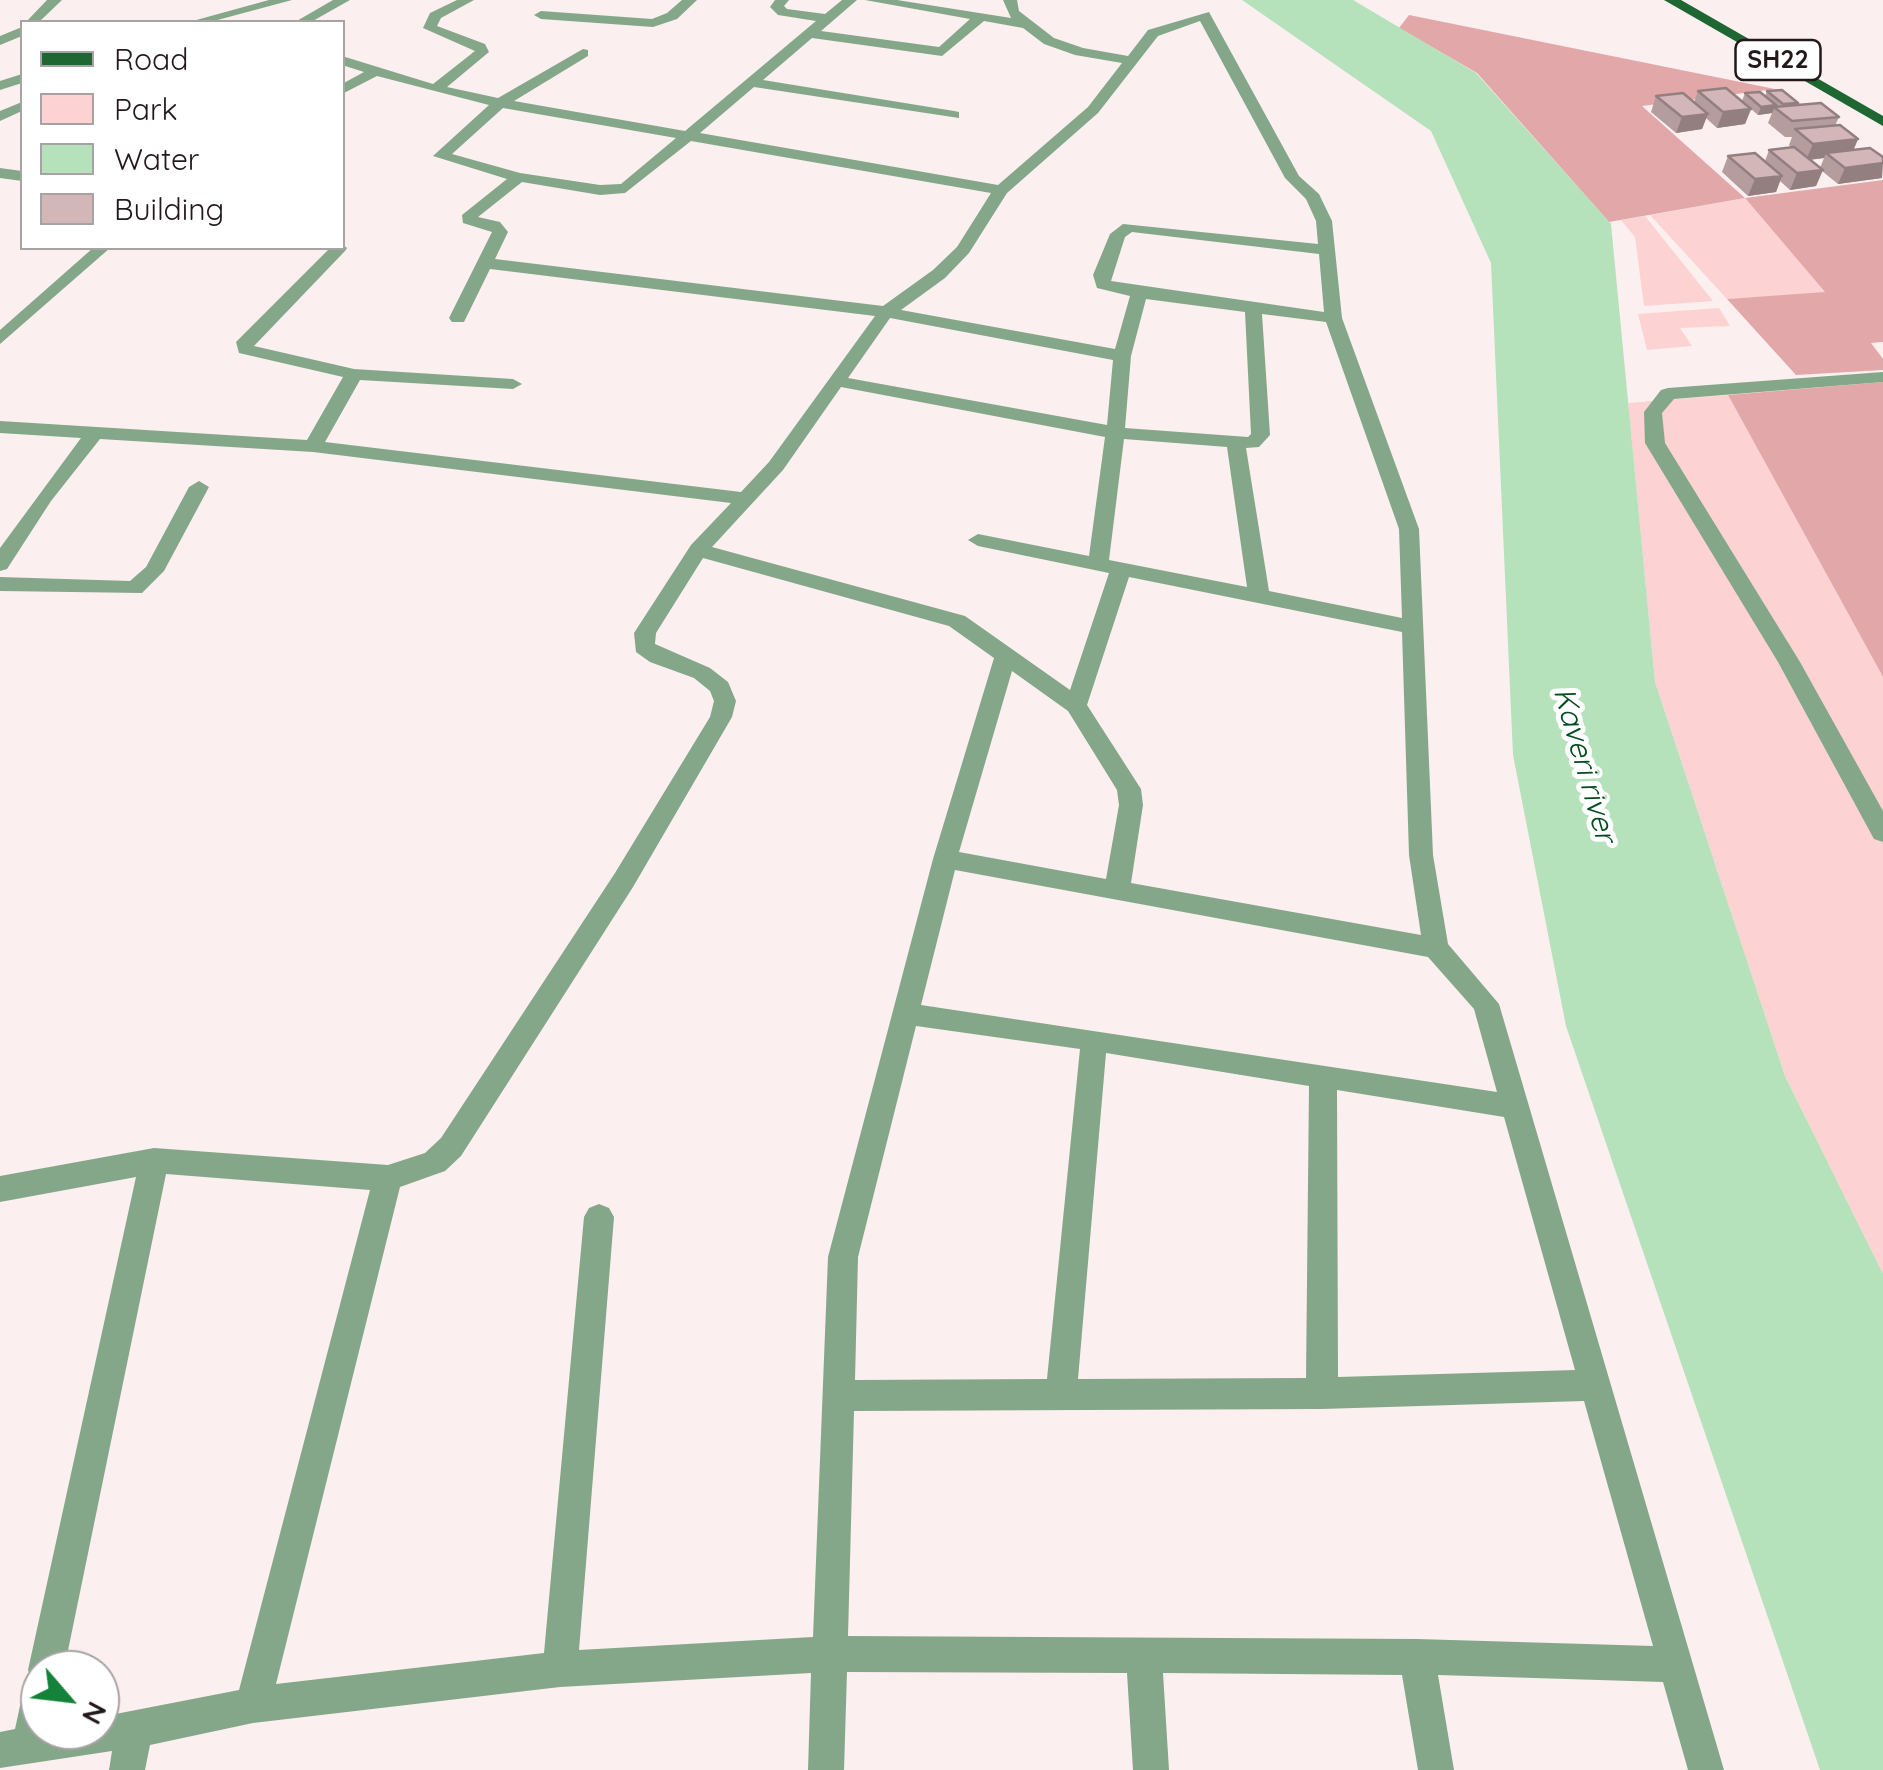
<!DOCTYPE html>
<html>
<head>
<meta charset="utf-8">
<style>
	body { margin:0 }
	#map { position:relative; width:1883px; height:1770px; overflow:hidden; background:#fcefef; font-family:Quicksand,sans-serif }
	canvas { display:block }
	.legend { position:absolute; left:20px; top:20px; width:325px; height:230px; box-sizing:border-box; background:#fff; border:2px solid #a7a3a3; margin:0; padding:12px 18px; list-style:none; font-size:30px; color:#24191a }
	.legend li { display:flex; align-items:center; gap:20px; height:50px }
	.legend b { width:50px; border:2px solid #a7a3a3 }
	.north { position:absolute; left:20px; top:1650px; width:100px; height:100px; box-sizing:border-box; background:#fff; border:2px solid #a7a3a3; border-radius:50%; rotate:118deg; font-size:28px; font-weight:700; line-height:40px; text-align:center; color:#24191a }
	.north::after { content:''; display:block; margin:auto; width:35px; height:45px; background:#148239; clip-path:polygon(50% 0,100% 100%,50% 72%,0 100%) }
</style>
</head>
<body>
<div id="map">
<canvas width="1883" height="1770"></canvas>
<ul class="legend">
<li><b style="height:12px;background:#1e6632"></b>Road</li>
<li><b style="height:28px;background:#fcd2d3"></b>Park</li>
<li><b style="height:28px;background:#b5e1bb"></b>Water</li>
<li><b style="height:28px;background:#d3b6b7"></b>Building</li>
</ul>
<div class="north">N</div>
</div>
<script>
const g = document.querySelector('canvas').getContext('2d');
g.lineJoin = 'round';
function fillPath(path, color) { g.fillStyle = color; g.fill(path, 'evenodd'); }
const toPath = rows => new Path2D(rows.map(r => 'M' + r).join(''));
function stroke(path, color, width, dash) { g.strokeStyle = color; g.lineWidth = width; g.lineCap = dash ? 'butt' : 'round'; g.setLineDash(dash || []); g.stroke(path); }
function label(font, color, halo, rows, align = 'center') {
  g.font = font + ' Quicksand,sans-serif'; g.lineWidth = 10; g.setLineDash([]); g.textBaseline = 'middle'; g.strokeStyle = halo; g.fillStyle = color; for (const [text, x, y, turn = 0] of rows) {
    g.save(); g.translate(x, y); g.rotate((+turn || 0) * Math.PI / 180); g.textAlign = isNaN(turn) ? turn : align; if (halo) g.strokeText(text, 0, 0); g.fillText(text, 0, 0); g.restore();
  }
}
const green = toPath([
	[1745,198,1826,293,1727,299,1650,215],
	[1645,216,1713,301,1644,306,1635,237,1621,220],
	[1719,308,1730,326,1680,328,1692,346,1647,350,1638,314],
	[1728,395,1883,677,1883,1274,1785,1076,1655,682,1628,403]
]);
const forest = toPath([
	[1409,15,1775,89,1642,106,1745,198,1883,180,1883,342,1871,343,1883,359,1883,370,1796,375,1727,299,1825,292,1745,198,1609,222,1477,73,1399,28],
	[1883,382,1883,677,1728,395]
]);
const water = toPath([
	[1242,0,1353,0,1476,73,1611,224,1655,682,1785,1076,1883,1274,1883,1770,1820,1770,1566,1026,1513,755,1491,263,1431,131]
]);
const street = toPath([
	[47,0,62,0,39,22,26,22,47,0],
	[269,0,292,0,210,22,189,22,269,0],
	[333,0,350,0,311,22,295,22,333,0],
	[457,0,474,0,441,18,437,26,485,44,489,52,447,87,498,98,583,49,588,50,588,56,514,101,685,131,816,21,778,15,770,7,775,0,789,0,784,6,787,9,825,14,842,0,857,0,821,31,939,47,970,19,865,0,897,0,1011,18,1003,0,1017,0,1019,11,1054,38,1083,48,1128,56,1148,30,1209,12,1299,176,1319,194,1332,221,1342,318,1419,529,1433,855,1448,944,1499,1004,1724,1770,1688,1770,1663,1682,1438,1675,1454,1770,1418,1770,1402,1675,1163,1673,1169,1770,1133,1770,1127,1673,847,1672,844,1770,808,1770,811,1673,560,1687,253,1723,150,1745,145,1770,109,1770,112,1751,0,1768,0,1732,15,1729,22,1697,27,1684,33,1682,28,1670,136,1177,0,1202,0,1176,154,1148,388,1165,425,1153,441,1138,615,873,710,717,714,701,710,691,694,678,650,662,636,652,634,633,691,545,731,503,313,452,100,439,51,501,7,569,0,571,0,548,81,438,0,433,0,421,307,440,343,377,239,353,236,342,330,248,342,248,342,244,347,248,345,251,254,346,354,369,513,379,522,384,513,389,360,380,325,442,741,492,769,462,875,316,490,269,464,322,452,322,449,318,492,232,463,223,462,215,507,179,433,156,489,105,377,76,342,94,342,84,364,72,342,65,342,56,433,84,475,51,423,28,430,13,457,0],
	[984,21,1023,28,1044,44,1075,55,1122,63,1088,107,998,185,700,133,754,87,959,118,959,112,954,111,763,80,812,38,942,56,984,21],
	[1200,21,1285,178,1306,199,1316,221,1318,244,1123,224,1110,234,1093,275,1097,288,1130,296,1115,349,901,310,945,278,969,253,1007,193,1098,113,1158,36,1200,21],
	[503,108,676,138,621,184,600,185,520,173,452,154,503,108],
	[691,141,991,193,957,247,933,270,883,306,495,259,508,232,500,222,478,217,522,182,600,195,625,193,691,141],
	[1132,232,1319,254,1324,312,1111,281,1125,237,1132,232],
	[1146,299,1245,312,1251,434,1248,437,1125,428,1131,356,1146,299],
	[1262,314,1326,322,1399,529,1402,618,1269,591,1246,448,1259,447,1270,435,1262,314],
	[890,318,1113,360,1107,425,848,378,890,318],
	[841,387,1105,437,1089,556,978,534,968,540,978,546,1109,573,1070,690,965,616,712,547,783,470,841,387],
	[1124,439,1227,447,1247,587,1109,560,1124,439],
	[703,558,949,626,994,658,933,859,828,1257,813,1637,579,1650,614,1217,609,1208,599,1204,589,1208,584,1217,544,1653,276,1684,400,1187,445,1171,461,1156,633,887,732,717,736,701,728,682,710,668,655,644,656,633,703,558],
	[1129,577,1402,632,1409,855,1421,935,1131,883,1143,805,1141,789,1087,705,1129,577],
	[1012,671,1068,711,1117,790,1119,805,1106,879,959,852,1012,671],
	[955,870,1428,957,1474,1009,1497,1092,921,1005,955,870],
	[916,1026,1080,1049,1047,1379,855,1380,858,1257,916,1026],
	[1106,1053,1309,1086,1306,1378,1078,1379,1106,1053],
	[1337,1090,1504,1117,1575,1370,1338,1377,1337,1090],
	[166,1174,370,1190,239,1690,100,1717,100,1730,40,1730,40,1670,64,1670,166,1174],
	[1584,1401,1653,1646,1417,1639,848,1636,854,1411,1322,1409,1584,1401],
	[682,0,697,0,677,19,653,27,541,19,534,15,541,11,652,19,667,13,682,0],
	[22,27,22,36,0,45,0,36,22,27],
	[22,74,22,83,0,90,0,81,22,74],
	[22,102,22,111,0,121,0,111,22,102],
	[0,168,22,171,22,181,0,178,0,168],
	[93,248,110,248,0,344,0,330,93,248],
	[1883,372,1883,382,1674,399,1662,413,1665,443,1800,662,1883,811,1883,842,1874,839,1778,662,1645,443,1644,412,1661,390,1668,388,1883,372],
	[199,481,209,487,164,571,142,593,0,591,0,577,130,581,146,567,189,487,199,481]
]);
const primary = toPath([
	[1664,0,1681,0,1883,116,1883,126,1664,0]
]);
const wall = toPath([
	[1698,91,1742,101,1745,93,1765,96,1767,91,1798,103,1797,105,1839,117,1835,126,1858,139,1854,149,1882,178,1838,184,1822,171,1816,186,1790,190,1780,181,1776,192,1748,196,1722,172,1728,156,1765,161,1769,150,1791,147,1789,145,1792,137,1785,137,1768,123,1772,113,1758,115,1751,109,1745,124,1717,128,1706,118,1702,129,1676,133,1651,112,1656,96,1694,102],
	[1824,158,1820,168,1810,160]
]);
const shadedWall = toPath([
	[1776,105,1772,113,1758,115,1761,107],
	[1751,109,1745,124,1717,128,1723,112],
	[1708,114,1702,129,1676,133,1682,117],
	[1858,139,1851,155,1826,153,1824,158,1806,160,1813,144],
	[1883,163,1882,178,1838,184,1845,168],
	[1823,170,1816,186,1790,190,1797,173],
	[1782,176,1776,192,1748,196,1755,179]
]);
const building = toPath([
	[1726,88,1751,109,1723,112,1698,91,1726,88],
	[1782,90,1798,103,1783,104,1767,91,1782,90],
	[1760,92,1776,105,1761,107,1745,93,1760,92],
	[1683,93,1708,114,1682,117,1656,96,1683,93],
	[1821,103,1839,117,1792,121,1774,107,1821,103],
	[1840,125,1858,139,1813,144,1795,129,1840,125],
	[1794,147,1823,170,1797,173,1769,150,1794,147],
	[1870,148,1883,157,1883,163,1845,168,1826,153,1870,148],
	[1755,153,1782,176,1755,179,1728,156,1755,153]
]);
const shields = [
	[1778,60,85]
];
const shieldNames = [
	["SH22",1778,60]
];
const waterNames = [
	["Kaveri river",1584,765,74]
];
fillPath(green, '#fcd2d3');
fillPath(forest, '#e2a8a9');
fillPath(water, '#b5e1bb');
fillPath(street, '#84a789');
fillPath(primary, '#1e6632');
fillPath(wall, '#b59d9d');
fillPath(shadedWall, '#947f80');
fillPath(building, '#d3b6b7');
stroke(building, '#947f80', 2.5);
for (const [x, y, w] of shields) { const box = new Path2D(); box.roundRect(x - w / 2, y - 20, w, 40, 8); g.fillStyle = '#fff'; g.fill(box); stroke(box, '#24191a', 2.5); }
label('bold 25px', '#24191a', null, shieldNames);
label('italic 30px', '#054b1d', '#fff', waterNames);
</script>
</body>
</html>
